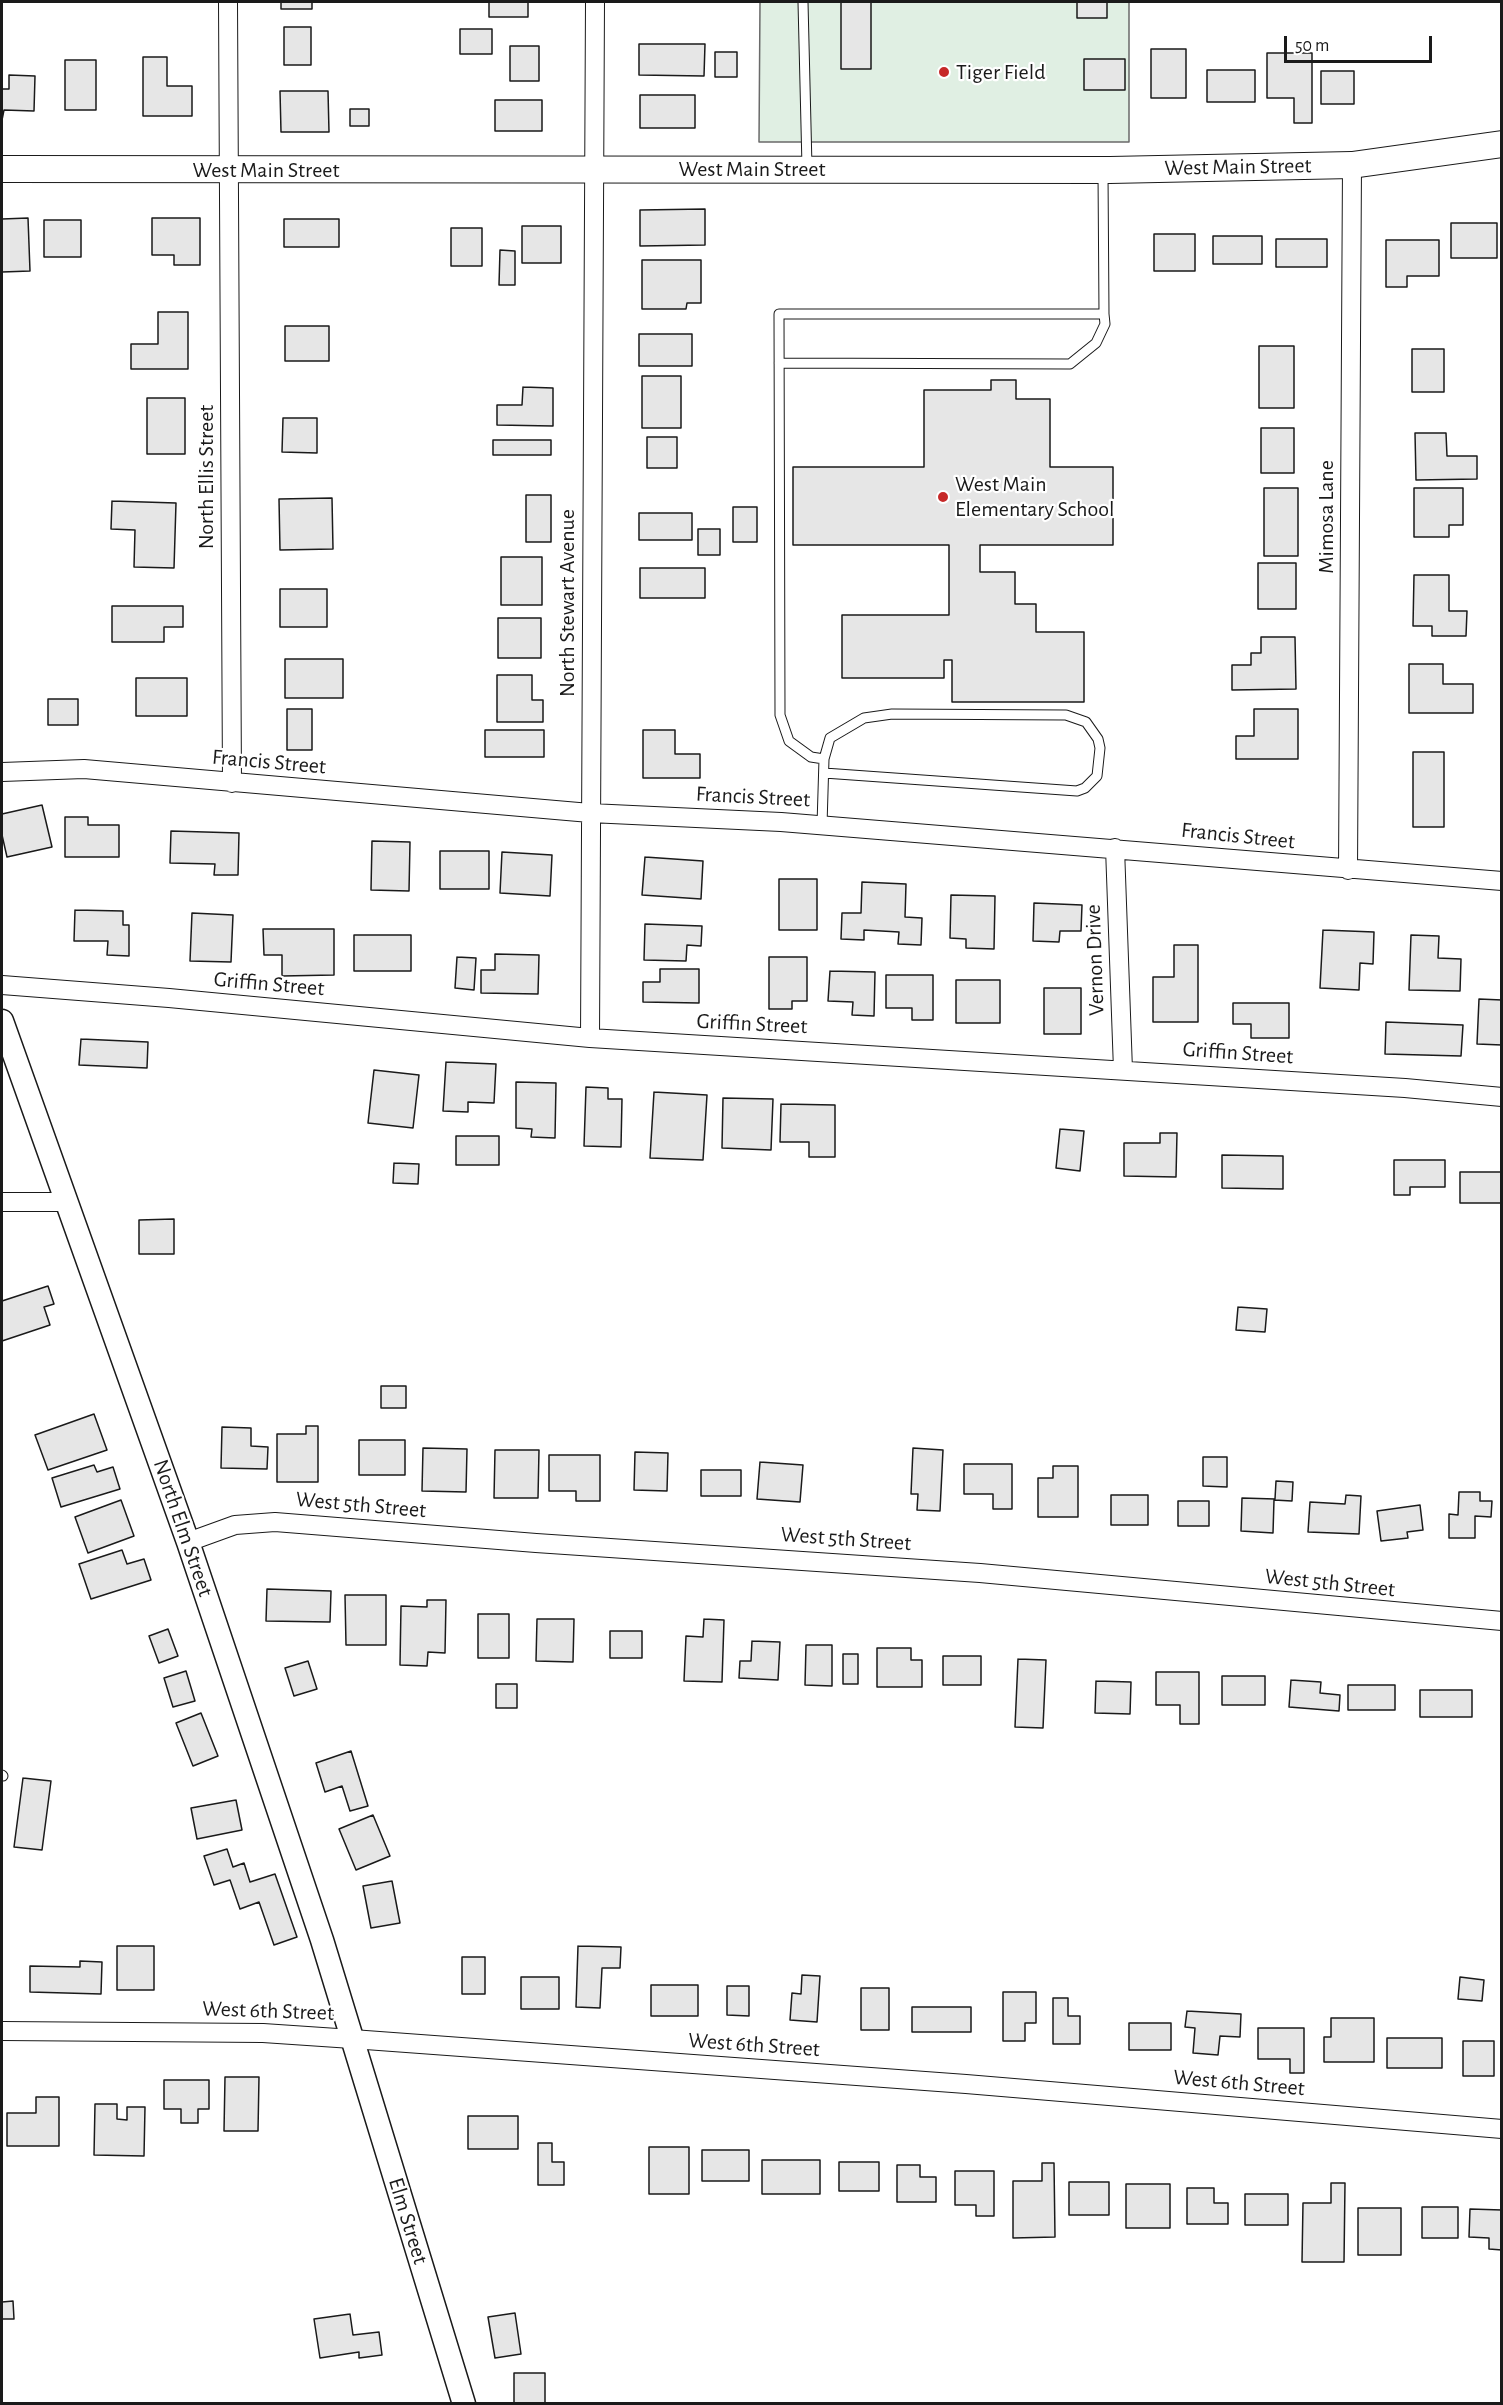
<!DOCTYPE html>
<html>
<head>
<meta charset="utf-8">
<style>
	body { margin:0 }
	#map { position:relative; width:1503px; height:2405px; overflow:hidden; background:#fff; font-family:"Alegreya Sans",sans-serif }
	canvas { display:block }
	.frame { position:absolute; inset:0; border:3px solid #1a1a1a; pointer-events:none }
	.scale { position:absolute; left:1284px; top:36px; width:148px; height:27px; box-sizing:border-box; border:3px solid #1a1a1a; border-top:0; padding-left:8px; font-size:18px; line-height:21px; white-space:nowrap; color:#1a1a1a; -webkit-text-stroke:4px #fff; paint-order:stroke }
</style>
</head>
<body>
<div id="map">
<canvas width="1503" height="2405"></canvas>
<div class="frame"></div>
<div class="scale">50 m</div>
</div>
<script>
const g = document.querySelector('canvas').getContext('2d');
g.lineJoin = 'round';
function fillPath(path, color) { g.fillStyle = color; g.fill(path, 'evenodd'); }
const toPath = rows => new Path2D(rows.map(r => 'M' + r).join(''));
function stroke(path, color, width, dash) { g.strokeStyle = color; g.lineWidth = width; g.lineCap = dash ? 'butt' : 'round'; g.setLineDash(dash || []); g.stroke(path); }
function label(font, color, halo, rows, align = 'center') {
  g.font = font + ' "Alegreya Sans",sans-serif'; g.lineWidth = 4.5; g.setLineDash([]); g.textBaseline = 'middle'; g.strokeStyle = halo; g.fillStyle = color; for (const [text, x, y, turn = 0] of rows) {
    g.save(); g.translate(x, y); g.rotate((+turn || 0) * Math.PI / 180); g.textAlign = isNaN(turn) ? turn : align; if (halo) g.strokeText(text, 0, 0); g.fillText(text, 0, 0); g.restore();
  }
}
const green = toPath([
	[760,2,1129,2,1129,142,759,142,760,2]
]);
const building = toPath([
	[281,2,312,2,312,9,281,9,281,2],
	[489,2,528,2,528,17,489,17,489,2],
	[841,2,871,2,871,69,841,69,841,2],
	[1077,2,1107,2,1107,18,1077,18,1077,2],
	[284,27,311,27,311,65,284,65,284,27],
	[460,29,492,29,492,54,460,54,460,29],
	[639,44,705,44,704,76,639,75,639,44],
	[510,46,539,46,539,81,510,81,510,46],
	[1151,49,1186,49,1186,98,1151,98,1151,49],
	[715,52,737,52,737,77,715,77,715,52],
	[1267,53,1312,53,1312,123,1294,123,1294,98,1267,98,1267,53],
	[143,57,167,57,167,86,192,86,192,116,143,116,143,57],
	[1084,59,1125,59,1125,90,1084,90,1084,59],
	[65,60,96,60,96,110,65,110,65,60],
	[1207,70,1255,70,1255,102,1207,102,1207,70],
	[1321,71,1354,71,1354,104,1321,104,1321,71],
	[9,75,35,76,34,111,4,110,2,120,2,89,9,89,9,75],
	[280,91,328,91,329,132,281,132,280,91],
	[640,95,695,95,695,128,640,128,640,95],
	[495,100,542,100,542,131,495,131,495,100],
	[350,109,369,109,369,126,350,126,350,109],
	[705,209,705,245,640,246,640,210,705,209],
	[28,218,30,271,2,272,2,219,28,218],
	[152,218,200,218,200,265,174,265,174,255,152,255,152,218],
	[284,219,339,219,339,247,284,247,284,219],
	[44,220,81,220,81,257,44,257,44,220],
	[1451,223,1497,223,1497,258,1451,258,1451,223],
	[522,226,561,226,561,263,522,263,522,226],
	[451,228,482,228,482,266,451,266,451,228],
	[1154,234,1195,234,1195,271,1154,271,1154,234],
	[1213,236,1262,236,1262,264,1213,264,1213,236],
	[1276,239,1327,239,1327,267,1276,267,1276,239],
	[1386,240,1439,240,1439,276,1407,276,1407,287,1386,287,1386,240],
	[500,250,515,251,515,285,499,285,500,250],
	[642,260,701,260,701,303,687,303,686,309,642,309,642,260],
	[158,312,188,312,188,369,131,369,131,344,158,344,158,312],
	[285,326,329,326,329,361,285,361,285,326],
	[639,334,692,334,692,366,639,366,639,334],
	[1259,346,1294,346,1294,408,1259,408,1259,346],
	[1412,349,1444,349,1444,392,1412,392,1412,349],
	[642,376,681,376,681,428,642,428,642,376],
	[991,380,1016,380,1016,399,1050,399,1050,467,1113,467,1113,545,980,545,980,572,1015,572,1015,604,1036,604,1036,632,1084,632,1084,702,952,702,952,660,944,660,944,678,842,678,842,615,949,615,949,545,793,545,793,467,924,467,924,390,991,390,991,380],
	[523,387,553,388,553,426,497,425,497,405,522,405,523,387],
	[147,398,185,398,185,454,147,454,147,398],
	[283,418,317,418,317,453,282,452,283,418],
	[1261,428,1294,428,1294,473,1261,473,1261,428],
	[1415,433,1446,433,1447,456,1477,456,1477,479,1416,480,1415,433],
	[647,437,677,437,677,468,647,468,647,437],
	[493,440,551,440,551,455,493,455,493,440],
	[1264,488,1298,488,1298,556,1264,556,1264,488],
	[1414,488,1463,488,1463,525,1449,525,1449,537,1414,537,1414,488],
	[526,495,551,495,551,542,526,542,526,495],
	[332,498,333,549,280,550,279,499,332,498],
	[112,501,176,503,174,568,134,567,135,530,111,529,112,501],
	[733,507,757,507,757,542,733,542,733,507],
	[639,513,692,513,692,540,639,540,639,513],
	[698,529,720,529,720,555,698,555,698,529],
	[501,557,542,557,542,605,501,605,501,557],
	[1258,563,1296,563,1296,609,1258,609,1258,563],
	[640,568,705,568,705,598,640,598,640,568],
	[1414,575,1449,575,1449,611,1467,611,1466,636,1432,636,1432,626,1413,626,1414,575],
	[280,589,327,589,327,627,280,627,280,589],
	[112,606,183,606,183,627,164,627,164,642,112,642,112,606],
	[498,618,541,618,541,658,498,658,498,618],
	[1261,637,1295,637,1296,689,1232,690,1232,665,1251,665,1251,653,1261,653,1261,637],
	[285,659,343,659,343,698,285,698,285,659],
	[1409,664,1443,664,1443,684,1473,684,1473,713,1409,713,1409,664],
	[497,675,532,675,532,700,543,700,543,722,497,722,497,675],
	[136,678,187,678,187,716,136,716,136,678],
	[48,699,78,699,78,725,48,725,48,699],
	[287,709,312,709,312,750,287,750,287,709],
	[1254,709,1298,709,1298,759,1236,759,1236,736,1254,736,1254,709],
	[485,730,544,730,544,757,485,757,485,730],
	[643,730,675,730,675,754,700,754,700,778,643,778,643,730],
	[1413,752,1444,752,1444,827,1413,827,1413,752],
	[42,805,52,847,7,857,2,835,2,814,42,805],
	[65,817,88,817,88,825,119,825,119,857,65,857,65,817],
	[171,831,239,833,238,875,214,875,215,864,170,863,171,831],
	[372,841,410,842,409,891,371,890,372,841],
	[440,851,489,851,489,889,440,889,440,851],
	[502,852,552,855,550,896,500,893,502,852],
	[645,857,703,861,701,899,642,895,645,857],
	[779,879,817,879,817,930,779,930,779,879],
	[862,882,906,884,905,917,922,918,921,945,898,944,899,932,864,930,864,940,841,939,842,913,861,913,862,882],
	[951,895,995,896,994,949,966,948,966,939,950,938,951,895],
	[1034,903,1082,905,1081,931,1060,931,1059,942,1033,941,1034,903],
	[75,910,123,911,123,925,129,925,129,956,107,955,108,941,74,941,75,910],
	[192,913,233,915,231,962,190,961,192,913],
	[645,924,702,926,701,946,687,945,686,961,644,960,645,924],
	[263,929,334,929,334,975,282,976,282,955,264,955,263,929],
	[1323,930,1374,932,1373,964,1360,963,1359,990,1320,988,1323,930],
	[354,935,411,935,411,971,354,971,354,935],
	[1411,935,1439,936,1438,958,1461,959,1460,991,1409,990,1411,935],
	[1174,945,1198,945,1198,1022,1153,1022,1153,977,1174,977,1174,945],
	[495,954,539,955,538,994,481,993,481,970,495,970,495,954],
	[457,957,476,958,474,990,455,988,457,957],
	[769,957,807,957,807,1001,792,1001,792,1009,769,1009,769,957],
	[660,969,699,969,699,1003,643,1002,643,982,660,982,660,969],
	[830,971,875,972,874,1016,852,1015,853,1002,828,1001,830,971],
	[886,975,933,975,933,1020,912,1020,912,1008,886,1008,886,975],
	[956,980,1000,980,1000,1023,956,1023,956,980],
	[1044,988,1081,988,1081,1034,1044,1034,1044,988],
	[1479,999,1502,1000,1502,1045,1477,1044,1479,999],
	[1233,1003,1289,1003,1289,1038,1251,1038,1251,1024,1233,1024,1233,1003],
	[1386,1022,1463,1025,1461,1056,1385,1054,1386,1022],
	[81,1039,148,1042,147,1068,79,1065,81,1039],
	[446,1062,496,1064,494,1103,468,1102,468,1112,443,1111,446,1062],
	[374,1070,419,1075,413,1128,368,1123,374,1070],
	[516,1082,556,1083,555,1138,531,1137,532,1129,516,1128,516,1082],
	[586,1087,608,1088,608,1099,622,1099,621,1147,584,1146,586,1087],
	[654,1092,707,1095,703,1160,650,1158,654,1092],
	[723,1098,773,1099,771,1150,722,1148,723,1098],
	[781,1104,835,1105,835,1157,809,1157,809,1142,780,1142,781,1104],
	[1060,1129,1084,1131,1080,1171,1056,1168,1060,1129],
	[1160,1133,1177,1133,1176,1177,1124,1176,1124,1143,1160,1143,1160,1133],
	[456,1136,499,1136,499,1165,456,1165,456,1136],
	[1222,1155,1283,1156,1283,1189,1222,1188,1222,1155],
	[1394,1160,1445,1160,1445,1187,1410,1187,1410,1195,1394,1195,1394,1160],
	[394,1163,419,1164,418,1184,393,1183,394,1163],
	[1460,1172,1502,1172,1502,1203,1460,1203,1460,1172],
	[174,1219,174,1254,139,1254,139,1220,174,1219],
	[48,1286,54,1304,44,1307,50,1325,2,1341,2,1301,48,1286],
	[1238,1307,1267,1309,1265,1332,1236,1330,1238,1307],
	[381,1386,406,1386,406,1408,381,1408,381,1386],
	[94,1414,107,1450,48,1470,35,1435,94,1414],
	[306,1426,318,1426,318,1482,277,1482,277,1434,306,1434,306,1426],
	[222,1427,251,1428,251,1446,268,1447,267,1469,221,1468,222,1427],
	[359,1440,405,1440,405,1475,359,1475,359,1440],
	[423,1448,467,1449,466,1492,422,1491,423,1448],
	[913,1448,943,1450,940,1511,917,1510,918,1494,911,1494,913,1448],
	[495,1450,539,1450,538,1498,494,1498,495,1450],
	[635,1452,668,1453,667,1491,634,1490,635,1452],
	[549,1455,600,1455,600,1501,576,1501,576,1491,549,1491,549,1455],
	[1203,1457,1227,1457,1227,1487,1203,1486,1203,1457],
	[760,1462,803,1465,800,1502,757,1499,760,1462],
	[964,1464,1012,1464,1012,1509,993,1509,993,1494,964,1494,964,1464],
	[94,1465,97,1472,113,1467,120,1489,61,1507,52,1478,94,1465],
	[1053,1466,1078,1466,1078,1517,1038,1517,1038,1478,1053,1478,1053,1466],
	[701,1470,741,1470,741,1496,701,1496,701,1470],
	[1276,1481,1293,1482,1292,1501,1274,1500,1273,1533,1241,1531,1242,1498,1275,1499,1276,1481],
	[1459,1492,1480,1492,1480,1501,1492,1501,1491,1517,1475,1516,1475,1538,1449,1538,1449,1514,1458,1515,1459,1492],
	[1111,1495,1148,1495,1148,1525,1111,1525,1111,1495],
	[1346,1495,1361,1496,1359,1534,1308,1532,1310,1502,1345,1504,1346,1495],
	[121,1500,134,1536,88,1553,75,1517,121,1500],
	[1178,1501,1209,1501,1209,1526,1178,1526,1178,1501],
	[1420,1505,1423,1530,1407,1532,1408,1538,1381,1541,1377,1511,1420,1505],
	[122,1550,127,1564,144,1559,151,1580,91,1599,79,1564,122,1550],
	[267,1589,331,1591,330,1622,266,1621,267,1589],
	[345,1595,386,1595,386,1645,346,1645,345,1595],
	[427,1600,446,1600,445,1653,428,1652,427,1666,400,1665,401,1606,427,1607,427,1600],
	[478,1614,509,1614,509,1658,478,1658,478,1614],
	[537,1619,574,1619,573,1662,536,1661,537,1619],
	[704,1619,724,1620,722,1682,684,1681,686,1636,703,1637,704,1619],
	[168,1629,178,1656,159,1663,149,1636,168,1629],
	[610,1631,642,1631,642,1658,610,1658,610,1631],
	[752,1641,780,1642,778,1680,739,1678,740,1661,751,1661,752,1641],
	[806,1645,832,1645,832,1686,805,1685,806,1645],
	[877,1648,911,1648,911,1660,922,1660,922,1687,877,1687,877,1648],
	[843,1654,858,1654,858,1684,843,1684,843,1654],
	[943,1656,981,1656,981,1685,943,1685,943,1656],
	[1018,1659,1046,1660,1043,1728,1015,1727,1018,1659],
	[308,1661,317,1689,294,1696,285,1668,308,1661],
	[186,1671,195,1701,173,1707,164,1678,186,1671],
	[1156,1672,1199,1672,1199,1724,1180,1724,1180,1705,1156,1705,1156,1672],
	[1222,1676,1265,1676,1265,1705,1222,1705,1222,1676],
	[1291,1680,1321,1682,1320,1693,1340,1695,1339,1711,1289,1707,1291,1680],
	[1096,1681,1131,1682,1130,1714,1095,1713,1096,1681],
	[496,1684,517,1684,517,1708,496,1708,496,1684],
	[1348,1685,1395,1685,1395,1710,1348,1710,1348,1685],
	[1420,1690,1472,1690,1472,1717,1420,1717,1420,1690],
	[201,1713,218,1756,193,1766,176,1723,201,1713],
	[351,1751,368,1806,350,1811,342,1786,325,1792,316,1763,351,1751],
	[23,1778,51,1781,42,1850,14,1847,23,1778],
	[236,1800,242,1830,197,1839,191,1808,236,1800],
	[373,1815,390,1856,356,1870,339,1829,373,1815],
	[227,1849,233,1867,244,1863,250,1882,275,1874,297,1937,274,1945,259,1902,240,1909,230,1880,214,1885,204,1856,227,1849],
	[392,1881,400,1923,371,1928,363,1886,392,1881],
	[117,1946,154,1946,154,1990,117,1990,117,1946],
	[578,1946,621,1947,620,1968,602,1968,600,2008,576,2007,578,1946],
	[462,1957,485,1957,485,1994,462,1994,462,1957],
	[80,1961,102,1962,101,1994,30,1992,30,1966,80,1967,80,1961],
	[802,1975,820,1976,817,2022,790,2020,792,1993,801,1994,802,1975],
	[521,1977,559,1977,559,2009,521,2009,521,1977],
	[1460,1977,1484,1980,1482,2001,1458,1999,1460,1977],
	[651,1985,698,1985,698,2016,651,2016,651,1985],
	[727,1986,749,1986,749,2016,727,2015,727,1986],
	[861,1988,889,1988,889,2030,861,2030,861,1988],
	[1003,1992,1036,1992,1036,2023,1025,2023,1025,2041,1003,2041,1003,1992],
	[1053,1998,1068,1998,1068,2016,1080,2016,1080,2044,1053,2044,1053,1998],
	[912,2007,971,2007,971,2032,912,2032,912,2007],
	[1187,2011,1241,2014,1240,2037,1220,2036,1218,2055,1193,2053,1195,2028,1185,2027,1187,2011],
	[1331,2018,1374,2018,1374,2062,1324,2062,1324,2037,1331,2037,1331,2018],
	[1129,2023,1171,2023,1171,2050,1129,2050,1129,2023],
	[1258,2028,1304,2028,1304,2073,1290,2073,1290,2059,1258,2059,1258,2028],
	[1387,2038,1442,2038,1442,2068,1387,2068,1387,2038],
	[1463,2041,1494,2041,1494,2076,1463,2076,1463,2041],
	[225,2077,259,2077,258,2131,224,2131,225,2077],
	[164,2080,209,2080,209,2109,198,2109,198,2123,181,2123,181,2109,164,2109,164,2080],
	[36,2097,59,2097,59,2146,7,2146,7,2113,36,2113,36,2097],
	[95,2104,117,2104,117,2119,127,2120,127,2107,145,2107,144,2156,94,2155,95,2104],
	[468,2116,518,2116,518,2149,468,2149,468,2116],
	[538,2143,552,2143,552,2162,564,2162,564,2185,538,2185,538,2143],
	[649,2147,689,2147,689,2194,649,2194,649,2147],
	[702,2150,749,2150,749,2181,702,2181,702,2150],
	[762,2160,820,2160,820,2194,762,2194,762,2160],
	[839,2162,879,2162,879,2191,839,2191,839,2162],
	[1042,2163,1054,2163,1055,2237,1013,2238,1013,2181,1042,2181,1042,2163],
	[897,2165,920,2165,920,2177,936,2177,936,2202,897,2202,897,2165],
	[955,2171,994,2171,994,2216,976,2216,976,2205,955,2205,955,2171],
	[1069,2182,1109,2182,1109,2215,1069,2215,1069,2182],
	[1331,2183,1345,2183,1344,2262,1302,2262,1303,2203,1331,2203,1331,2183],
	[1126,2184,1170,2184,1170,2228,1126,2228,1126,2184],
	[1187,2188,1214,2188,1214,2203,1228,2203,1228,2224,1187,2224,1187,2188],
	[1245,2194,1288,2194,1288,2225,1245,2225,1245,2194],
	[1422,2207,1458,2207,1458,2238,1422,2238,1422,2207],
	[1358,2208,1401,2208,1401,2255,1358,2255,1358,2208],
	[1470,2209,1502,2210,1502,2250,1489,2249,1489,2238,1469,2237,1470,2209],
	[13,2301,14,2319,2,2319,2,2302,13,2301],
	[515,2313,521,2354,495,2358,488,2317,515,2313],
	[350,2314,353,2335,379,2332,382,2355,359,2358,359,2352,320,2358,314,2319,350,2314],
	[514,2373,545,2373,545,2404,514,2404,514,2373]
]);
const service = toPath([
	[803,2,807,167],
	[1103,173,1104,314],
	[779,363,1070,364,1096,343,1105,324,1104,314,779,314,780,715,789,741,811,757,824,759],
	[822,825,824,759,830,738,864,718,892,714,1066,715,1086,722,1098,739,1100,748,1097,776,1085,788,1077,791,824,773],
	[2,1775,3,1776]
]);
const minor = toPath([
	[228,2,232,783],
	[2,772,84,769,590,813,781,822,1502,881],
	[1115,848,1123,1070],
	[1348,870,1352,165],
	[2,985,169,998,590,1038,1405,1088,1502,1097],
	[590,1038,595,2],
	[2,1202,67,1202],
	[188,1542,235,1525,275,1522,536,1543,980,1573,1502,1621],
	[2,2031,263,2033,352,2039,966,2084,1502,2129]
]);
const tertiary = toPath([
	[2,1021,188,1542,322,1940,464,2404]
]);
const secondary = toPath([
	[2,169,1110,170,1352,165,1502,144]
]);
const markers = [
	[944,72,6,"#c62828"],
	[943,497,6,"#c62828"]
];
const poiNames = [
	["Tiger Field",956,72],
	["West Main",955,484],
	["Elementary School",955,509]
];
const streetNames = [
	["West Main Street",1238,167,-1],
	["West Main Street",752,169],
	["West Main Street",266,170],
	["North Ellis Street",206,477,-90],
	["Mimosa Lane",1326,517,-90],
	["North Stewart Avenue",567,603,-90],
	["Francis Street",269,762,5],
	["Francis Street",753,797,3],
	["Francis Street",1238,836,6],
	["Vernon Drive",1095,960,-92],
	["Griffin Street",269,984,5],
	["Griffin Street",752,1024,3],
	["Griffin Street",1238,1053,4],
	["West 5th Street",361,1505,5],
	["North Elm Street",183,1528,71],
	["West 5th Street",846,1539,4],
	["West 5th Street",1330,1583,6],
	["West 6th Street",268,2011,2],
	["West 6th Street",754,2045,4],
	["West 6th Street",1239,2083,5],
	["Elm Street",408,2221,73]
];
fillPath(green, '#e0efe3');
stroke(green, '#6a6a6a', 1.5);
fillPath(building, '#e6e6e6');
stroke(building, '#1a1a1a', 1.5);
stroke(service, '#1a1a1a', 11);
stroke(minor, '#1a1a1a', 20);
stroke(tertiary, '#1a1a1a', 25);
stroke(secondary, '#1a1a1a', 28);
stroke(service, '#fff', 9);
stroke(minor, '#fff', 18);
stroke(tertiary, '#fff', 22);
stroke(secondary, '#fff', 26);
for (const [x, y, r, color] of markers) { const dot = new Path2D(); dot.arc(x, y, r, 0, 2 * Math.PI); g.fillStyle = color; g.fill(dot); stroke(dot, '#fff', 2); }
label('22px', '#1a1a1a', '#fff', poiNames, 'left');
label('22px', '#1a1a1a', '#fff', streetNames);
</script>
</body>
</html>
